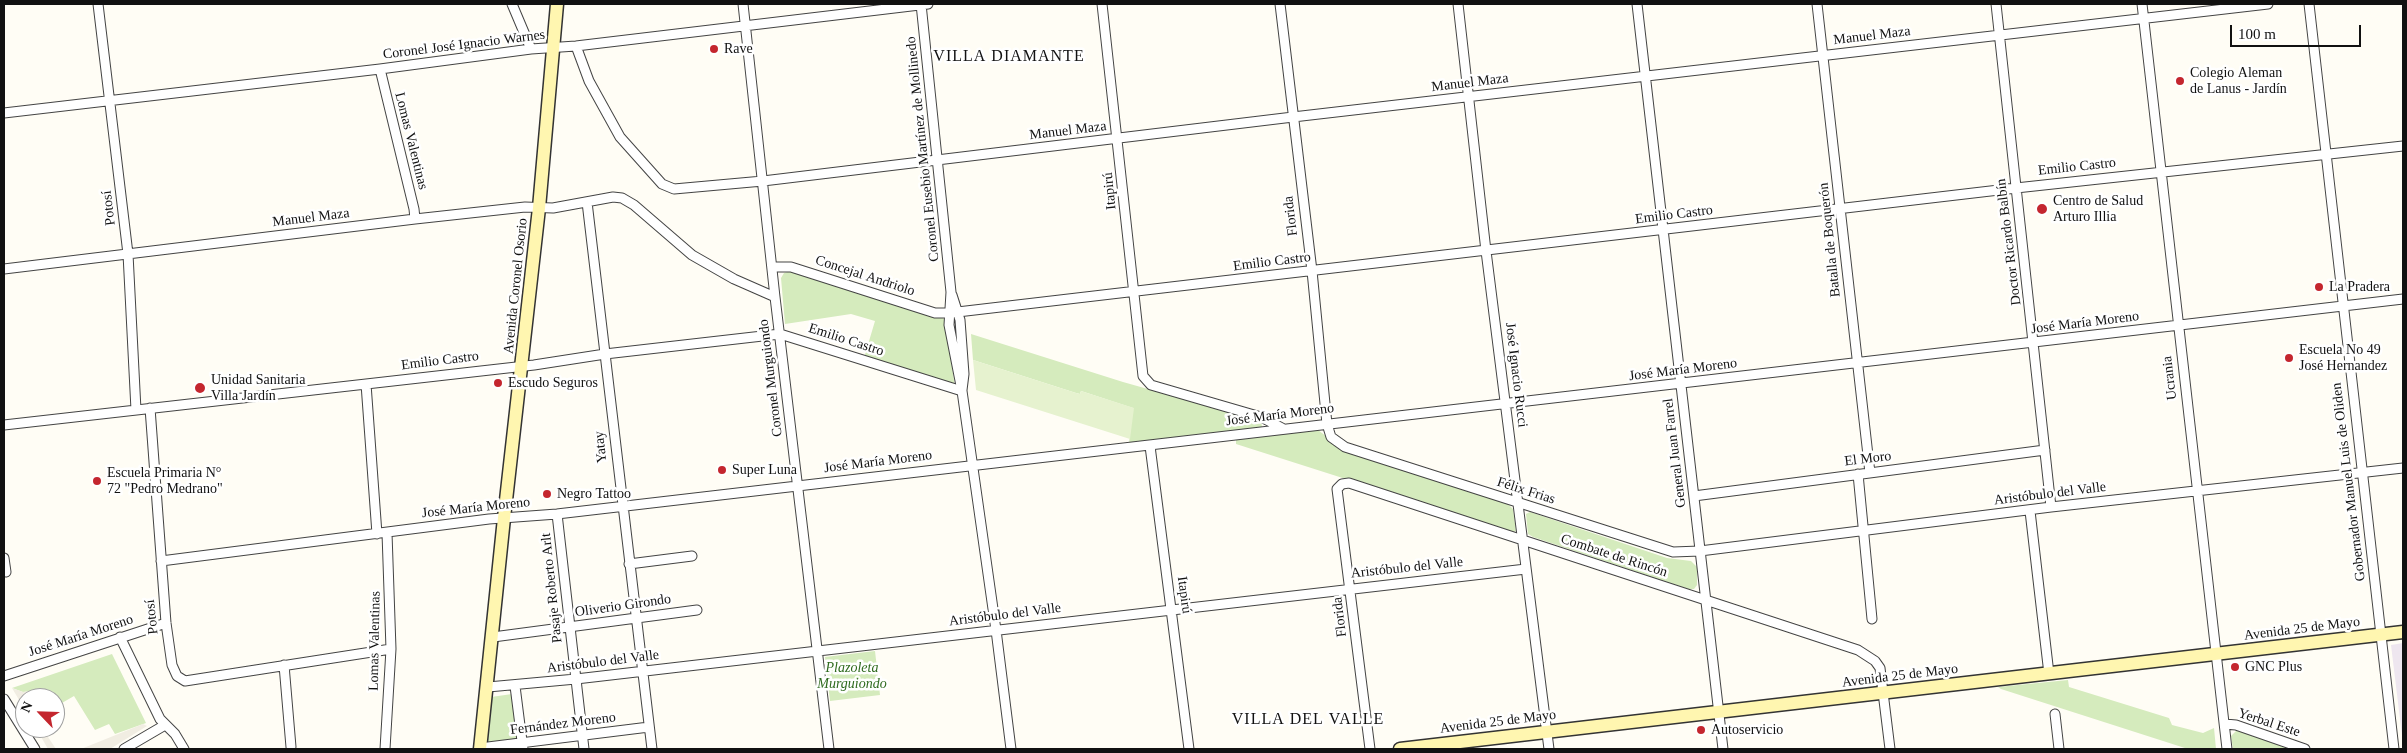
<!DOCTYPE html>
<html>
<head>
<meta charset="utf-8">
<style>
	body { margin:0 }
	#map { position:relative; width:2407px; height:753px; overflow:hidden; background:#fffdf5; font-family:Georgia,serif }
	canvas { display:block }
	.frame { position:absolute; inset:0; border:5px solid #111; pointer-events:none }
	.north { position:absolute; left:15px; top:688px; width:50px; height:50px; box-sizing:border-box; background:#fff; border:1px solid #a0a0a0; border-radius:50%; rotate:294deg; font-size:14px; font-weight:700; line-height:20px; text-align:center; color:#111 }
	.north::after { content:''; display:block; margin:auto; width:18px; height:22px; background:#c4262e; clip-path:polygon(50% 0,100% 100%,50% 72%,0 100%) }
	.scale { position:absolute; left:2230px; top:25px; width:131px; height:22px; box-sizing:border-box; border:2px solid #111; border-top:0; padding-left:6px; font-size:15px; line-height:18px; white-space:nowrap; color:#111; -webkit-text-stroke:4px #fff; paint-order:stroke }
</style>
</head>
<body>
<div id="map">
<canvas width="2407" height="753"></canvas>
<div class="frame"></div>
<div class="north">N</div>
<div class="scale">100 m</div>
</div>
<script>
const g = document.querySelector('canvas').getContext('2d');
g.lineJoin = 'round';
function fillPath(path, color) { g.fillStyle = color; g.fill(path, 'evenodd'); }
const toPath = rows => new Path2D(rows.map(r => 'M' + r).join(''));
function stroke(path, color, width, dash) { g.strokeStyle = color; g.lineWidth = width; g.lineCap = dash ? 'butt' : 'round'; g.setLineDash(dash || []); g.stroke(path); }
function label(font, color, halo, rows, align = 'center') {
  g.font = font + ' Georgia,serif'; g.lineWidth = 5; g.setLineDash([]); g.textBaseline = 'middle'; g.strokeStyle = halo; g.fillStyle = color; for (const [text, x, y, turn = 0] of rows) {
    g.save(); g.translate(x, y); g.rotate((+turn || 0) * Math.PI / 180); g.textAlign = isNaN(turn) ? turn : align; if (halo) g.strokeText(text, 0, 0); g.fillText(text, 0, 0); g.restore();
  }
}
const industrial = toPath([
	[2403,643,2403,744,2391,645]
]);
const green = toPath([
	[794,270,945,319,955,387,864,358,875,321,851,314,785,324,781,278,784,273],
	[971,334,1123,382,1261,421,1262,427,1129,443,1133,408,1081,391,1080,394,1076,393,973,360],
	[1318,430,1344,450,1508,504,1513,509,1516,531,1512,532,1236,444,1236,439],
	[1530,512,1667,558,1691,561,1697,567,1697,585,1694,589,1688,589,1533,537,1528,534,1526,514],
	[875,651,880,695,830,701,825,657],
	[112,654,146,723,115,734,109,724,95,730,74,696,55,707,55,698,33,698,31,691,23,692,12,688],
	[2068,680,2069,687,2169,718,2172,725,2203,733,2214,728,2216,749,2188,749,2001,689,1998,687],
	[512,694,517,739,485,743,491,697],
	[2238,729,2298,749,2233,749,2231,736]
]);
const pitch = toPath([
	[973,360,1076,393,1080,394,1081,391,1134,408,1130,439,976,390]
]);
const plaza = toPath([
	[12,688,23,692,32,691,33,698,25,698,25,710],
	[143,724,147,726,110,749,81,749],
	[36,728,42,728,56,749,48,749]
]);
const street = toPath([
	[98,4,128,254,136,410],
	[512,4,531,49],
	[743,4,775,297,829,749],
	[921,4,951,292,949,325,962,391,996,630,1011,749],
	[1102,4,1143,376,1151,385,1261,417,1282,428],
	[1280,4,1312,271,1327,424,1331,437,1345,447,1673,552,1700,551,2051,507,2403,468],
	[1458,4,1486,251,1549,749],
	[1637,4,1723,749],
	[1817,4,1870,473],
	[1996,4,2051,507],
	[2142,4,2227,749],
	[2309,4,2394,749],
	[576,46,589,81,620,137,662,184,674,189,763,181,1293,117,2268,4],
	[380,69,414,209,415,219],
	[4,113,380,69,531,49,576,46,928,4],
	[587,202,652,749],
	[772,267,791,267,935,313,949,313,2016,188,2403,146],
	[4,269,415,219,525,207,553,208,613,197,622,198,634,205,692,255,734,279,775,297],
	[952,295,960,320,964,374,962,390],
	[366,384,377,534],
	[150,408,166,623,172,665,177,676,185,681,391,649],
	[4,425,534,365,605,354,780,334,962,391],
	[1150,446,1189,749],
	[1858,474,1872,619],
	[1694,496,2045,450],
	[2030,511,2049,674],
	[557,514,584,749],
	[4,558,6,572],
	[161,561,489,519,557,514,2403,299],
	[629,564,692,556],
	[120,637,160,719,175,734,184,749],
	[493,637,697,610],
	[284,665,291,747],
	[4,676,166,623],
	[515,686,523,749],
	[488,687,576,679,1526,569],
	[4,699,35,749],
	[2055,714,2059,749],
	[2225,724,2236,725,2305,749],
	[480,748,649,727],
	[124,749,165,725],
	[385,749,391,649,387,533],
	[1370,749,1337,489,1342,484,1349,483,1858,650,1875,661,1880,668,1890,749]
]);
const secondary = toPath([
	[480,749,504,518,539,208,557,4],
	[1400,749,2403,632]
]);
const markers = [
	[714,49,5,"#c4262e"],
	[2180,81,5,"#c4262e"],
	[2042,209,6,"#c4262e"],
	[2319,287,5,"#c4262e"],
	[2289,358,5,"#c4262e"],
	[498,383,5,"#c4262e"],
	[200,388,6,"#c4262e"],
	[722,470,5,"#c4262e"],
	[97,481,5,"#c4262e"],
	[547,494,5,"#c4262e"],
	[2235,667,5,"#c4262e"],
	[1701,730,5,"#c4262e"]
];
const streetNames = [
	["Manuel Maza",1872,36,-7],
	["Coronel José Ignacio Warnes",464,45,-7],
	["Manuel Maza",1470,83,-7],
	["Manuel Maza",1068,131,-7],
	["Lomas Valentinas",411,141,76],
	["Coronel Eusebio Martínez de Mollinedo",923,149,-96],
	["Emilio Castro",2077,167,-6],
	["Itapirú",1110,191,-96],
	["Potosí",109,208,-97],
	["Emilio Castro",1674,215,-7],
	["Florida",1291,216,-97],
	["Manuel Maza",311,218,-7],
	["Batalla de Boquerón",1830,240,-96],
	["Doctor Ricardo Balbín",2009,242,-97],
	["Emilio Castro",1272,262,-7],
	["Concejal Andriolo",865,276,18],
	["Avenida Coronel Osorio",516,286,-84],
	["José María Moreno",2085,323,-7],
	["Emilio Castro",846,340,18],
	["Emilio Castro",440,361,-7],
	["José María Moreno",1683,370,-7],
	["José Ignacio Rucci",1516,375,83],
	["Coronel Murguiondo",771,378,-97],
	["Ucrania",2170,378,-97],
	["José María Moreno",1280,415,-7],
	["Yatay",601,447,-96],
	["General Juan Farrel",1675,453,-97],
	["El Moro",1868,459,-7],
	["José María Moreno",878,462,-7],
	["Gobernador Manuel Luis de Oliden",2349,482,-97],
	["Félix Frias",1526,491,18],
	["Aristóbulo del Valle",2050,494,-7],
	["José María Moreno",476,508,-6],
	["Combate de Rincón",1614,556,18],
	["Aristóbulo del Valle",1407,568,-6],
	["Pasaje Roberto Arlt",552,588,-96],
	["Itapirú",1184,595,82],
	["Oliverio Girondo",623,606,-8],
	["Aristóbulo del Valle",1005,615,-7],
	["Potosí",152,617,-96],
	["Florida",1340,617,-97],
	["Avenida 25 de Mayo",2302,629,-7],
	["José María Moreno",81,636,-18],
	["Lomas Valentinas",375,641,-89],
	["Aristóbulo del Valle",603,662,-7],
	["Avenida 25 de Mayo",1900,676,-7],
	["Avenida 25 de Mayo",1498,722,-7],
	["Yerbal Este",2269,723,18],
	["Fernández Moreno",563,724,-7]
];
const poiNames = [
	["Rave",724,49],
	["Colegio Aleman",2190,73],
	["de Lanus - Jardín",2190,89],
	["Centro de Salud",2053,201],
	["Arturo Illia",2053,217],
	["La Pradera",2329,287],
	["Escuela No 49",2299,350],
	["José Hernandez",2299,366],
	["Unidad Sanitaria",211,380],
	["Villa Jardín",211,396],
	["Escudo Seguros",508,383],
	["Super Luna",732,470],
	["Escuela Primaria N°",107,473],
	["72 \"Pedro Medrano\"",107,489],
	["Negro Tattoo",557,494],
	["GNC Plus",2245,667],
	["Autoservicio",1711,730]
];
const parkNames = [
	["Plazoleta",852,668],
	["Murguiondo",852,684]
];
const quarterNames = [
	["VILLA DIAMANTE",1009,57],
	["VILLA DEL VALLE",1308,720]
];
fillPath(industrial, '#eee6ef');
fillPath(green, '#d5ebbd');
fillPath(pitch, '#e6f2cf');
fillPath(plaza, '#f1ede2');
stroke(street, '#444', 11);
stroke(secondary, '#333', 15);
stroke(street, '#fff', 9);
stroke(secondary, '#fff6b0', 12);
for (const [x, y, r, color] of markers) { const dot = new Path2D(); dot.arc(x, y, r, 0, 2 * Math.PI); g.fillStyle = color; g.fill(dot); stroke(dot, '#fff', 2); }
label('14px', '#111', '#fff', streetNames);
label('14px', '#111', '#fff', poiNames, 'left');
label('italic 14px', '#2f6b1f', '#fff', parkNames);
g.letterSpacing = '1px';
label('16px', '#111', '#fff', quarterNames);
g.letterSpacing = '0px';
</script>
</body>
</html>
